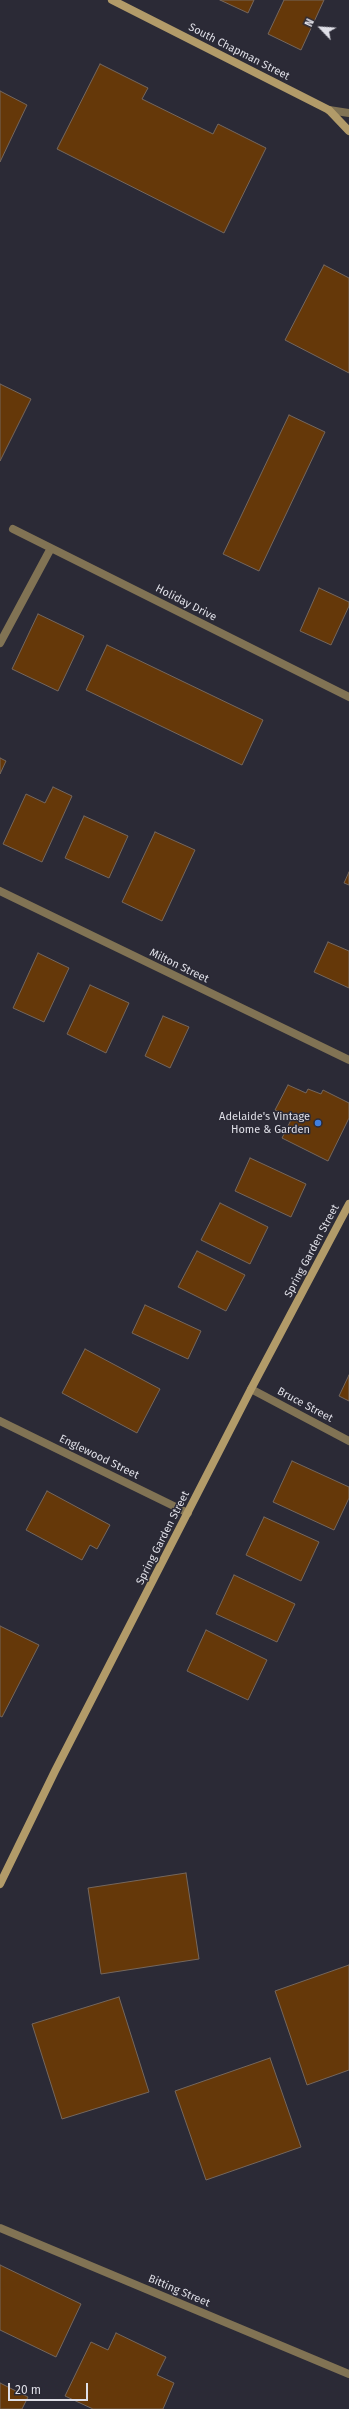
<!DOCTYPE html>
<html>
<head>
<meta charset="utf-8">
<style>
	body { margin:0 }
	#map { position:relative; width:349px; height:2409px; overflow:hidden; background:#2b2a36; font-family:"Fira Sans",sans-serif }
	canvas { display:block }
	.north { position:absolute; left:301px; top:8px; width:40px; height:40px; -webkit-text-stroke:3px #2b2a36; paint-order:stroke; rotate:295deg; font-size:11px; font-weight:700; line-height:16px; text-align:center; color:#dfdfe7 }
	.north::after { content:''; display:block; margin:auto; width:14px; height:18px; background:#dfdfe7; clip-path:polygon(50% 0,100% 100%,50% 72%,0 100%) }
	.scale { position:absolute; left:8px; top:2383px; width:80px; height:18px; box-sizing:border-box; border:2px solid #dfdfe7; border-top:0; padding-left:5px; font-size:12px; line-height:14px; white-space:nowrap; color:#dfdfe7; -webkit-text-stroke:3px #2b2a36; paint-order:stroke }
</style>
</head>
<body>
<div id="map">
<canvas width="349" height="2409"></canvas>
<div class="north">N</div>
<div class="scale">20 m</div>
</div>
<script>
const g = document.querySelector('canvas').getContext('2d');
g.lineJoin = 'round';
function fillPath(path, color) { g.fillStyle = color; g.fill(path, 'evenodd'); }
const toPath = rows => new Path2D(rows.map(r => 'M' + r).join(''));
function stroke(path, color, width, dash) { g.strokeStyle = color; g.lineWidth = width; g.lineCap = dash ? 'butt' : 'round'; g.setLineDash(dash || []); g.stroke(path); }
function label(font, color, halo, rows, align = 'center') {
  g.font = font + ' "Fira Sans",sans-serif'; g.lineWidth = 3; g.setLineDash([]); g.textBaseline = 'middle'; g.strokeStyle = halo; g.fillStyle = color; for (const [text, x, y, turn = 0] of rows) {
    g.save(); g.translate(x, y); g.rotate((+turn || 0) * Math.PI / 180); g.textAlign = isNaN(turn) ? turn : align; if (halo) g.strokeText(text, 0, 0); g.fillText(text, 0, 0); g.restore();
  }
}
const building = toPath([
	[220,0,254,0,248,13,220,0],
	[284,0,324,0,301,50,268,34,284,0],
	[100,64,148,88,142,99,213,134,218,124,266,148,224,233,57,149,100,64],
	[0,91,27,105,0,162,0,91],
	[324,265,349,278,349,373,285,340,324,265],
	[0,384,31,399,0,461,0,384],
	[289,415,325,432,259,571,223,554,289,415],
	[319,588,349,602,349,606,331,645,300,631,319,588],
	[38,614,84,636,58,691,12,669,38,614],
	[107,645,263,720,242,765,86,690,107,645],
	[0,758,6,761,0,774,0,758],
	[53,787,72,796,42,862,3,844,26,794,45,803,53,787],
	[84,816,128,836,109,878,65,858,84,816],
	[155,832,195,850,162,921,122,902,155,832],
	[349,872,349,885,344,883,349,872],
	[328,942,349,951,349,988,314,972,328,942],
	[38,953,69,968,44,1022,13,1008,38,953],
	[90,985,129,1003,106,1053,67,1034,90,985],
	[163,1016,189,1027,170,1068,145,1056,163,1016],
	[288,1085,306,1093,308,1089,321,1094,323,1090,349,1103,349,1118,328,1161,282,1138,292,1118,275,1110,288,1085],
	[250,1158,306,1184,291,1217,235,1191,250,1158],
	[220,1203,268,1227,250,1264,201,1240,220,1203],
	[197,1251,245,1275,226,1311,178,1287,197,1251],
	[145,1305,201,1331,188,1359,132,1333,145,1305],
	[85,1349,160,1389,137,1433,62,1393,85,1349],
	[349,1375,349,1401,339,1396,349,1375],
	[292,1461,349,1487,349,1498,334,1530,273,1502,292,1461],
	[47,1491,110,1525,97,1549,90,1545,82,1560,26,1530,47,1491],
	[264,1517,319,1542,301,1581,246,1555,264,1517],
	[234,1575,295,1604,277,1642,216,1614,234,1575],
	[0,1626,39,1645,2,1717,0,1716,0,1626],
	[206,1630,267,1660,248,1700,187,1671,206,1630],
	[186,1873,199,1959,101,1974,88,1888,186,1873],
	[349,1965,349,2070,307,2085,275,1991,349,1965],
	[119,1997,149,2092,62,2119,32,2024,119,1997],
	[270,2058,301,2147,206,2180,175,2091,270,2058],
	[0,2265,81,2304,56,2357,0,2330,0,2265],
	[116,2333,166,2357,157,2375,174,2383,163,2409,93,2409,65,2396,91,2342,108,2350,116,2333],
	[0,2383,28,2397,22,2409,0,2409,0,2383]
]);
const street = toPath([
	[329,110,349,113],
	[13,529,349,697],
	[0,643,51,548],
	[0,891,349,1060],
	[251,1389,349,1441],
	[0,1421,188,1513],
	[0,2228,349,2374]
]);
const secondary = toPath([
	[112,0,329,110,349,131],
	[0,1884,55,1771,251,1389,349,1204]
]);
const markers = [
	[318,1123,4,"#3f7fe0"]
];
const streetNames = [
	["South Chapman Street",239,52,27],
	["Holiday Drive",186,603,27],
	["Milton Street",179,966,26],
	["Spring Garden Street",312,1251,-62],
	["Bruce Street",305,1405,28],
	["Englewood Street",99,1457,26],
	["Spring Garden Street",163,1538,-63],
	["Bitting Street",179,2291,23]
];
const poiNames = [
	["Adelaide's Vintage",310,1117],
	["Home & Garden",310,1130]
];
fillPath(building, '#653809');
stroke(building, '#75675d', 1);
stroke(street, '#817354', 8);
stroke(secondary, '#b29b69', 8);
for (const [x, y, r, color] of markers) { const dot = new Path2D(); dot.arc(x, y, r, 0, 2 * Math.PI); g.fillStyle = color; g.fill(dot); stroke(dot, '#2b2a36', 1.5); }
label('11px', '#dfdfe7', '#2b2a36', streetNames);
label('11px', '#dfdfe7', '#2b2a36', poiNames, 'right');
</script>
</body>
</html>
